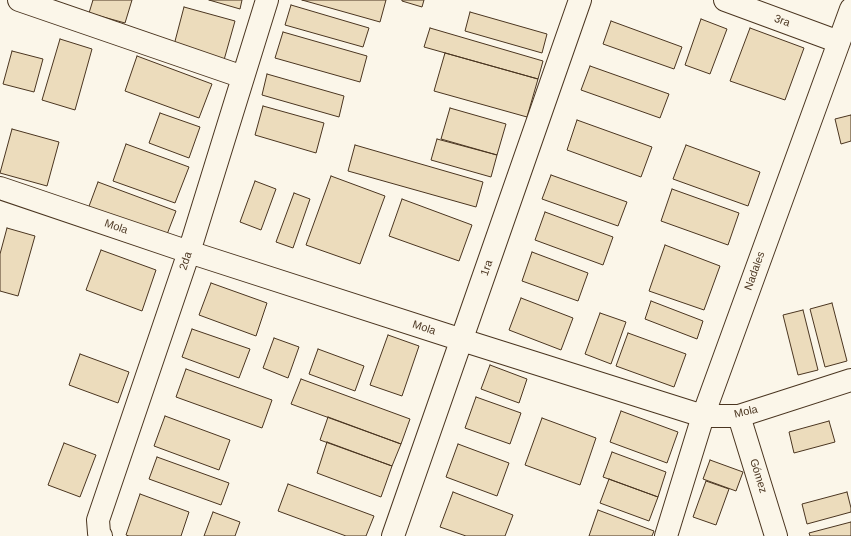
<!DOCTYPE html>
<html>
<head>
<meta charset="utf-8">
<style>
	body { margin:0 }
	canvas { display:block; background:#fbf6e9 }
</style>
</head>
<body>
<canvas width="851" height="536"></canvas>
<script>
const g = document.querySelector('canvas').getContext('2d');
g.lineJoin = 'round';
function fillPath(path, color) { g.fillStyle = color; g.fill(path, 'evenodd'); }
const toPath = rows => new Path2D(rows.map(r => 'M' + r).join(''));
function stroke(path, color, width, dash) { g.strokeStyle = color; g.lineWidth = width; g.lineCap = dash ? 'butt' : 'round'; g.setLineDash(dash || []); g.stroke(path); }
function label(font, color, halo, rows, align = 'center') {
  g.font = font + ' Helvetica,sans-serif'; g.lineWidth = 3; g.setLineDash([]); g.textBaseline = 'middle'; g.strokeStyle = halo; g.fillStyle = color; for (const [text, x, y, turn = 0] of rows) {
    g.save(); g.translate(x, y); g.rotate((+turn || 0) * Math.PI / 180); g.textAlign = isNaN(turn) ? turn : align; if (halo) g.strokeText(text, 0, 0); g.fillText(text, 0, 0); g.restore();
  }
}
const building = toPath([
	[93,0,132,0,125,23,89,13,93,0],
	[209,0,242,0,240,9,209,0],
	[302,0,386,0,380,22,302,0],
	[402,0,424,0,422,7,402,1,402,0],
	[291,5,369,28,363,47,285,25,291,5],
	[184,7,235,21,224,60,174,45,184,7],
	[470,12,547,34,542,53,465,31,470,12],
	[701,19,727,29,710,74,685,65,701,19],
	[611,21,682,47,674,69,603,44,611,21],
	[430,28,543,61,538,79,424,47,430,28],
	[750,28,804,48,785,100,730,81,750,28],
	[283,32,367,56,360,82,275,58,283,32],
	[60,39,92,49,75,110,42,100,60,39],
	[12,51,43,59,34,92,3,84,12,51],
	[445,53,538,79,527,117,434,91,445,53],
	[137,56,212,84,199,118,125,91,137,56],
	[590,66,669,94,660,118,581,90,590,66],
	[267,74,344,96,339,117,262,95,267,74],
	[263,106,324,123,316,153,255,135,263,106],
	[450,108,506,124,497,155,441,139,450,108],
	[160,113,200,127,189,158,149,143,160,113],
	[851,115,851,141,841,144,835,119,851,115],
	[577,120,652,147,641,177,567,150,577,120],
	[12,129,59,142,47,186,0,173,12,129],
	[437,139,497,155,491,177,431,160,437,139],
	[126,144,189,167,175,203,113,181,126,144],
	[355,145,483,182,476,207,348,171,355,145],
	[686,145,760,172,748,206,673,179,686,145],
	[551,175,627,202,618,226,542,199,551,175],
	[331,176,385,196,360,264,306,245,331,176],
	[255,181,276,189,261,230,240,222,255,181],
	[98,182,176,211,166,237,88,209,98,182],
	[672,189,739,213,728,245,661,221,672,189],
	[294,193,310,199,293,248,276,242,294,193],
	[402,199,472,225,459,261,389,236,402,199],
	[545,212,613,237,603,265,535,240,545,212],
	[7,228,35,236,18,296,0,291,0,254,7,228],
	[665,245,720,266,704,310,649,291,665,245],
	[101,250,156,270,142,311,86,290,101,250],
	[532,252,588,273,578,301,522,281,532,252],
	[211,283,267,303,256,336,199,315,211,283],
	[521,298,573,318,561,350,509,330,521,298],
	[651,301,703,321,697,339,645,319,651,301],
	[832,303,847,361,825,367,810,309,832,303],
	[803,310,818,370,798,375,783,315,803,310],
	[600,313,626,322,611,364,585,354,600,313],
	[192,329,250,349,239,378,182,357,192,329],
	[628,333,686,354,674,387,616,366,628,333],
	[388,335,419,346,402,396,370,385,388,335],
	[274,338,299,347,288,378,263,368,274,338],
	[318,349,364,366,355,391,309,374,318,349],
	[80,354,129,372,118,403,69,385,80,354],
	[490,365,527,379,519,403,481,389,490,365],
	[186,369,272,400,262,428,176,397,186,369],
	[301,379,410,419,401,444,291,404,301,379],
	[476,397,521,413,510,444,465,428,476,397],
	[621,411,678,432,667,463,610,442,621,411],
	[165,416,230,440,219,470,154,446,165,416],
	[328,417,401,444,392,466,320,440,328,417],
	[542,418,596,438,580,485,525,465,542,418],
	[829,421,835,442,794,453,789,432,829,421],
	[327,442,392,466,381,497,317,473,327,442],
	[64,443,96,455,80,497,48,485,64,443],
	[458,444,509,463,497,496,446,477,458,444],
	[612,452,666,472,658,497,603,477,612,452],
	[157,457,229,483,221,505,149,479,157,457],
	[710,460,743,472,736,491,703,479,710,460],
	[609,479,658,497,649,521,600,503,609,479],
	[706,481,729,489,716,525,693,517,706,481],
	[288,484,374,516,366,536,346,536,278,511,288,484],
	[453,492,513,515,505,536,466,536,440,527,453,492],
	[847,492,851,508,851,512,807,524,802,504,847,492],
	[140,494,189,512,181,536,129,536,126,535,140,494],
	[598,510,654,531,652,536,589,536,598,510],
	[213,512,240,522,235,536,204,536,213,512],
	[851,522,851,536,810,536,809,533,851,522]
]);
const minor = toPath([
	[19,0,243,77],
	[725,0,839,42],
	[0,188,189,252,462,340,703,416,739,416,851,380],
	[739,416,776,536],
	[101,536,99,533,98,520,189,252,267,0],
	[393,536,580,0],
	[666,536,703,416,851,9]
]);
const streetNames = [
	["3ra",782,21,20],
	["Mola",116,227,19],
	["2da",186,261,-71],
	["1ra",487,268,-71],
	["Nadales",755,271,-70],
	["Mola",424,328,18],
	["Mola",746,412,-13],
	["Gómez",758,476,73]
];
fillPath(building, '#ecdcbc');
stroke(building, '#4a3520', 1);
stroke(minor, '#4a3520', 24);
stroke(minor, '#fbf6e9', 22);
label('11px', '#4a3520', '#fbf6e9', streetNames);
</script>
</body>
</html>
